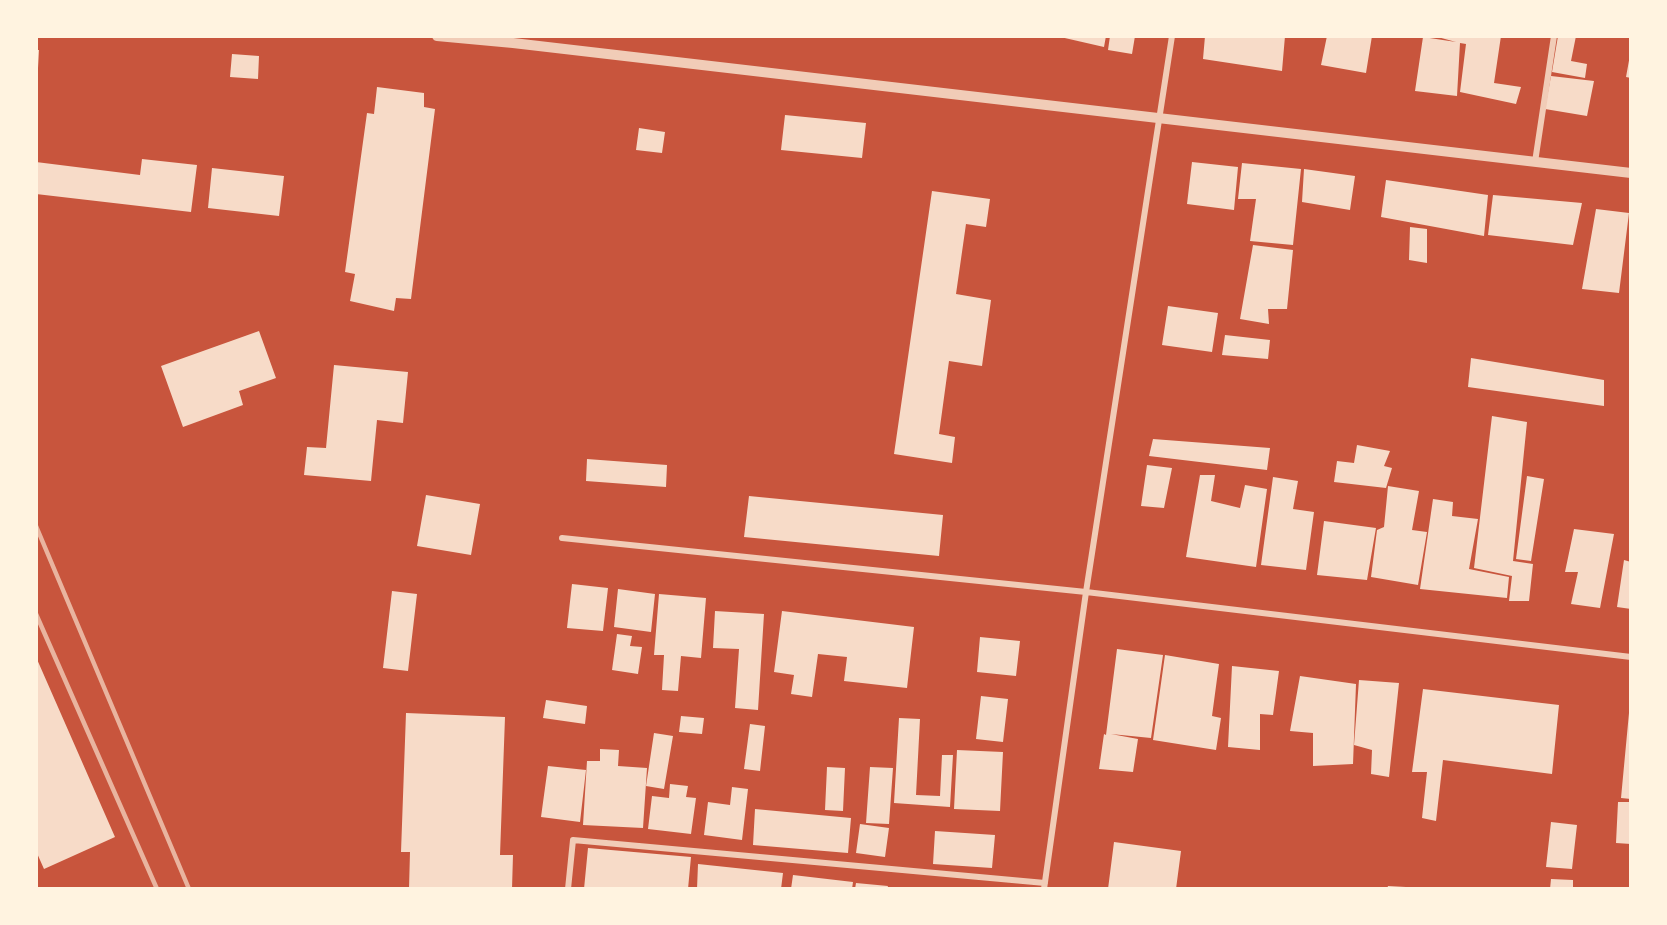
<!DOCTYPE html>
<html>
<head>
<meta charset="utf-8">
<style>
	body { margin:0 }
	#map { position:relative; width:1667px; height:925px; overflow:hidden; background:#c8553d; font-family:Manrope,sans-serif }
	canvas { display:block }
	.frame { position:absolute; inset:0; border:38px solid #fff3e0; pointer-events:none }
</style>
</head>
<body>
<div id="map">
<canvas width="1667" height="925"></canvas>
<div class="frame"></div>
</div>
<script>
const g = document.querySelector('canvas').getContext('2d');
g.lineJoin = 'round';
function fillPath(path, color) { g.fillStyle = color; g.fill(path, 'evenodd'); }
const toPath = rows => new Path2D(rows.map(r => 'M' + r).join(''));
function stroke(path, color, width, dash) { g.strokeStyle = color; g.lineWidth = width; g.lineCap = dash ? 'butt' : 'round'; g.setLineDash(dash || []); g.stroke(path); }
const building = toPath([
	[1056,36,1106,36,1104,47],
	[1110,36,1135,36,1132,54,1108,50],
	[1205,36,1285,36,1282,71,1203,59],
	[1327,36,1372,36,1366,73,1321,65],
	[1434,36,1501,36,1494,83,1521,87,1516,104,1460,92,1466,44,1460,43,1457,96,1415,91,1423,37,1456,42],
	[1558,36,1576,36,1571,61,1587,64,1585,78,1552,72],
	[36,50,39,50,38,68,36,67],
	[232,54,259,56,258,79,230,77],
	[1630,55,1631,55,1631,78,1626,77],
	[1551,76,1594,81,1587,116,1545,109],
	[377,87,424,93,424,107,435,109,411,299,396,298,394,311,350,301,355,274,345,272,367,113,374,114],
	[785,115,866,123,862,158,781,150],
	[639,128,665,132,662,153,636,150],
	[142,159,197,165,191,212,36,194,36,162,140,175],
	[1192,162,1238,167,1234,210,1187,204],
	[1242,163,1301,169,1293,245,1250,241,1256,199,1238,199],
	[212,168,284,176,279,216,208,208],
	[1304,169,1355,176,1350,210,1302,202],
	[1386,180,1488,195,1484,236,1381,217],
	[932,191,990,199,986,227,966,224,956,294,991,300,982,366,949,361,939,434,955,437,952,463,894,454],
	[1493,195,1582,203,1573,245,1488,235],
	[1596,209,1629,213,1619,293,1582,289],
	[1410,227,1427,229,1427,263,1409,260],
	[1253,245,1293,250,1287,309,1268,309,1269,324,1240,319],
	[1168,306,1218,313,1212,352,1162,345],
	[259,331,276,378,239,391,243,405,183,427,161,366],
	[1225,335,1270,340,1268,359,1222,355],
	[1471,358,1604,380,1604,406,1468,387],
	[334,365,408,372,403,423,377,420,371,481,304,475,307,447,326,448],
	[1492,416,1527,422,1513,561,1533,564,1529,601,1509,601,1512,576,1474,568],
	[1153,439,1270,448,1267,470,1149,456],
	[1357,445,1390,451,1384,466,1392,468,1386,488,1334,482,1337,461,1354,463],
	[587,459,667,465,666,487,586,481],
	[1147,465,1172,468,1164,508,1141,506],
	[1200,475,1215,475,1211,501,1240,508,1245,485,1267,489,1256,567,1186,557],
	[1527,476,1544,479,1531,561,1516,559],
	[1273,477,1298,481,1293,509,1314,512,1306,570,1261,565],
	[1388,486,1419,491,1412,530,1427,532,1418,585,1371,577,1377,530,1384,527],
	[426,495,480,504,471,555,417,546],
	[749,496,943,515,939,556,744,537],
	[1433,499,1453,502,1452,516,1478,519,1469,569,1509,577,1507,598,1420,589],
	[1324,521,1376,528,1367,580,1317,575],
	[1574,529,1614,534,1600,608,1571,604,1578,572,1565,572],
	[1624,560,1631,562,1631,609,1617,607],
	[572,584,608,588,603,631,567,628],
	[618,589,655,594,651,632,614,627],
	[392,591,417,594,408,671,383,668],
	[659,594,706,598,701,658,681,656,678,691,662,690,664,655,654,655],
	[715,611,764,614,758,710,735,708,739,649,713,648],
	[782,611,914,627,907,688,844,681,847,657,818,654,812,697,791,694,794,675,774,672],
	[617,634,632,636,630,646,642,647,638,674,612,670],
	[980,637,1020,641,1016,676,977,672],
	[1117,649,1163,655,1151,738,1111,734,1138,739,1133,772,1099,769,1104,734,1106,735],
	[1165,655,1219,664,1212,716,1221,718,1216,750,1153,740],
	[36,657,115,837,44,869,36,851],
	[1232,666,1279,671,1273,715,1260,714,1260,750,1228,747],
	[1300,676,1356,684,1353,764,1313,766,1313,733,1290,731],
	[1359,680,1399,683,1389,777,1371,774,1372,750,1354,745],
	[1423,689,1559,705,1552,774,1443,760,1436,821,1422,818,1427,772,1412,772],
	[981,696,1008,699,1003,742,976,739],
	[546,700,587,706,585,724,543,718],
	[406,713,505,717,500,855,513,855,512,889,409,889,410,852,401,852],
	[1629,713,1631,713,1631,799,1621,798],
	[681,716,704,718,702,734,679,732],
	[899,718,920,719,916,795,940,796,942,755,953,755,950,807,894,803],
	[750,724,765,726,760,771,744,769],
	[654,733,673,736,664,789,646,786],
	[600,749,619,750,618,766,647,768,643,828,583,825,587,761,600,761],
	[957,750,1003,752,1000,811,954,809],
	[548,766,586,770,580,822,541,817],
	[827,767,845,768,843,811,825,810],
	[870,767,893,768,889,824,866,823],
	[670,784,688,786,686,797,696,798,691,834,648,829,652,796,669,798],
	[732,787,748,789,742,840,704,835,708,802,730,805],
	[1618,802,1631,802,1631,844,1616,843],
	[755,809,851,818,848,853,753,845],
	[1551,822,1577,825,1572,869,1546,867],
	[860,824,889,828,885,857,856,853],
	[935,831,995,835,992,868,933,864],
	[1114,842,1181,851,1176,889,1108,889],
	[588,848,691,857,688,889,584,889],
	[698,864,783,873,781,889,697,889],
	[793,875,853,882,852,889,791,889],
	[1551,879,1573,880,1573,889,1550,889],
	[856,883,888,886,887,889,855,889],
	[1388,886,1406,887,1406,889,1387,889]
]);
const minor = toPath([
	[1535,162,1554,36],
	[562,538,1086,592,1631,657],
	[568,889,573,840,1045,883],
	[1044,889,1086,592,1172,36]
]);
const tertiary = toPath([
	[437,36,513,43,1631,173]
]);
const rail = toPath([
	[36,526,189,889],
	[36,614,157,889]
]);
fillPath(building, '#f7dbc8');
stroke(minor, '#f1ccb7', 6);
stroke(tertiary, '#f1ccb7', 10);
stroke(rail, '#e9b49f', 4.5);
</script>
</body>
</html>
